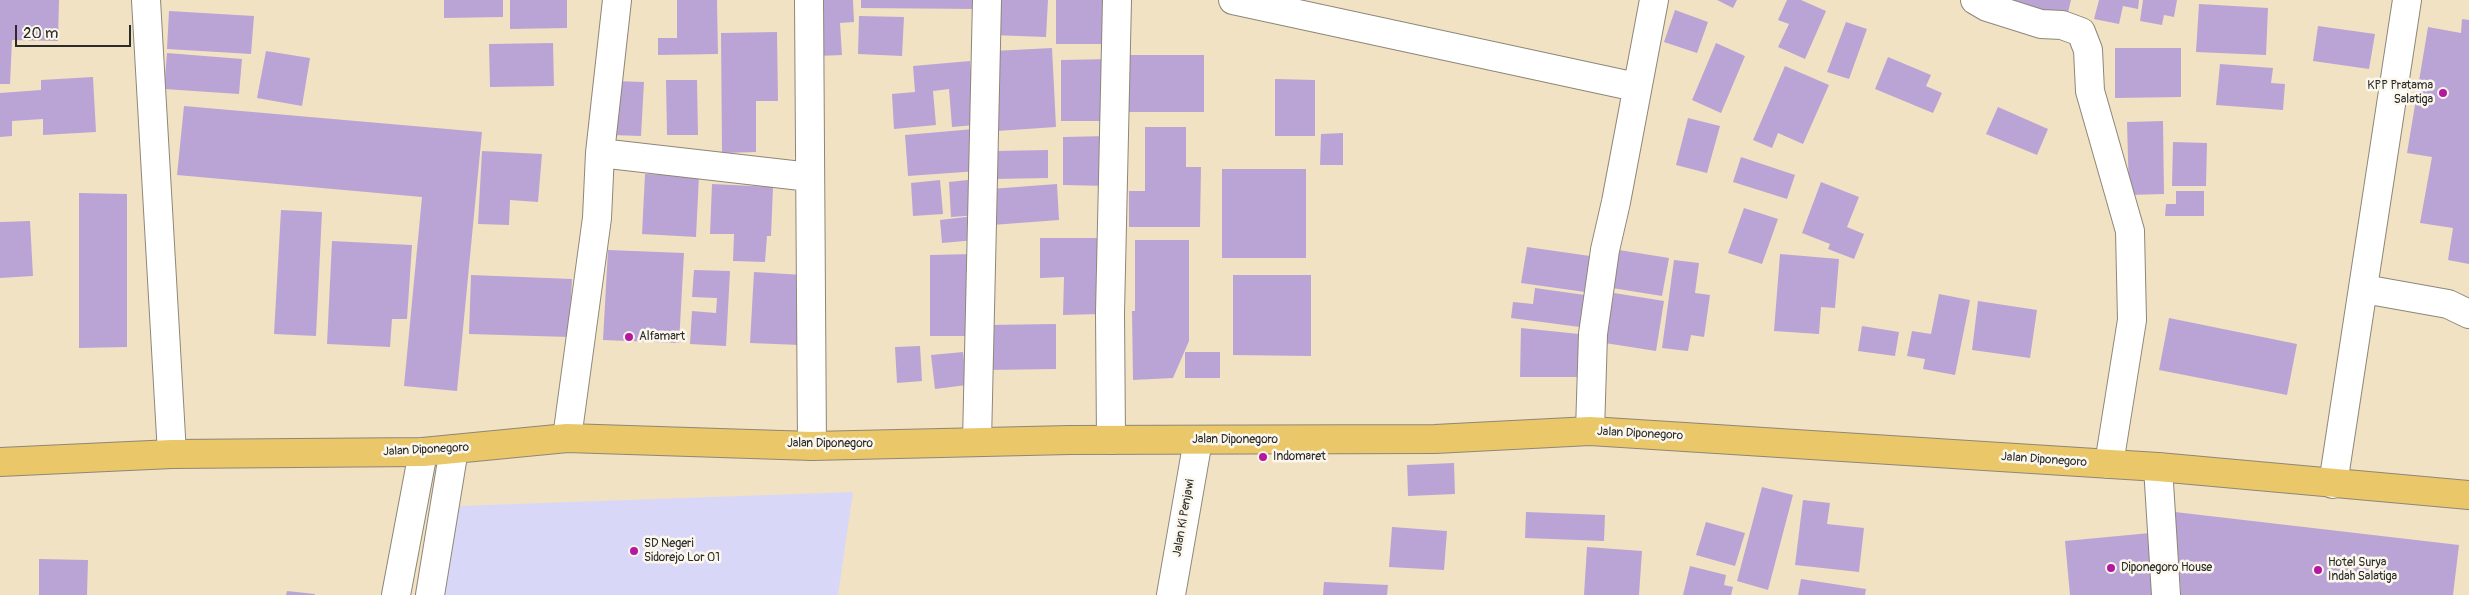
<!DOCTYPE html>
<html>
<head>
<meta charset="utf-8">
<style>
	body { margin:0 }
	#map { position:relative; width:2469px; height:595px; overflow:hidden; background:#f1e2c4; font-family:Pangolin,sans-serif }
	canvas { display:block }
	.scale { position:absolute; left:15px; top:25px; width:116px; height:22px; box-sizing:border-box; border:2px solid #2b2b2b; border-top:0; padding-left:6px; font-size:15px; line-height:18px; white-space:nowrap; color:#2b2b2b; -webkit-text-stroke:4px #fbf7ec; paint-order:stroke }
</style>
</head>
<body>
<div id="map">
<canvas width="2469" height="595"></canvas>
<div class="scale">20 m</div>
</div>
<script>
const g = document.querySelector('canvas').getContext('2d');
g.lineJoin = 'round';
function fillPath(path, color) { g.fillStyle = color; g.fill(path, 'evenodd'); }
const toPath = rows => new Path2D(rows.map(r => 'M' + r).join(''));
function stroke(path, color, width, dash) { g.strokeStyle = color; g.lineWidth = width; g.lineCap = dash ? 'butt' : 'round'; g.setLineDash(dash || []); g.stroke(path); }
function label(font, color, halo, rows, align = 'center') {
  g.font = font + ' Pangolin,sans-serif'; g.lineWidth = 5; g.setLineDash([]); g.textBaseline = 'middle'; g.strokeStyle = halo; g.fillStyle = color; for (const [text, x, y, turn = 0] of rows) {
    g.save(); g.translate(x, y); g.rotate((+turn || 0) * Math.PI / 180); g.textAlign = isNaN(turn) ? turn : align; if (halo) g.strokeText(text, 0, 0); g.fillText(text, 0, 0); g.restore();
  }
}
const built = toPath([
	[853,492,838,595,416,595,431,507]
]);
const building = toPath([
	[0,0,59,0,58,41,12,40,10,84,0,84],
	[444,0,503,0,503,17,444,18],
	[510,0,567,0,567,28,510,29],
	[677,0,717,0,718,54,658,55,658,38,677,38],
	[814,0,853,0,854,22,840,23,842,55,817,56],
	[861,0,977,0,977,9,861,8],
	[993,0,1048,0,1046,37,991,35],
	[1056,0,1111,0,1111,44,1056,44],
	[1717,0,1737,0,1733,8],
	[1787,0,1801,0,1826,11,1805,59,1778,47,1789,24,1778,20],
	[1995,0,2071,0,2067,17],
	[2099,0,2139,0,2138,9,2123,6,2119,24,2094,19],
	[2143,0,2177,0,2174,17,2164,15,2162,25,2140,21],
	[2199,4,2268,8,2266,55,2196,52],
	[1675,10,1708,22,1697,53,1664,42],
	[169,11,254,16,251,54,167,49],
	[859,16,904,17,902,56,858,54],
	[2462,19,2469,20,2469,264,2448,260,2453,228,2420,223,2432,157,2407,153,2428,27,2461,33],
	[1846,22,1867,29,1849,79,1827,72],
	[2318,26,2375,34,2369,69,2313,61],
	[777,32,778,101,756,101,756,152,722,153,721,33],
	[553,43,554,86,490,87,489,44],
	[1716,43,1745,56,1721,113,1692,100],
	[1052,48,1056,127,997,131,993,51],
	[2115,48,2181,48,2181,97,2115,98],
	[266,51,310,58,302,106,257,98],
	[167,53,242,59,239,94,164,89],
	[1124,55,1204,55,1204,112,1124,112],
	[1888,57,1931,75,1926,86,1942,93,1933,113,1875,89],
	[1110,59,1109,121,1061,121,1061,60],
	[970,61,975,125,952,127,949,89,933,91,936,125,894,129,892,94,915,92,913,66],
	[2220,64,2273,68,2271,83,2285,84,2283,110,2216,105],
	[1785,66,1829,85,1803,144,1778,133,1772,148,1753,140],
	[93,77,96,132,43,135,43,119,12,121,12,136,0,137,0,93,41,90,41,80],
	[1275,79,1315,80,1315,136,1275,136],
	[666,80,697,80,698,135,667,135],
	[614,81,644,82,641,136,611,135],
	[184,106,482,132,457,391,404,386,422,197,177,175],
	[1998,107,2048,129,2037,155,1986,134],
	[1688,118,1720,126,1707,173,1676,165],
	[2163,121,2164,194,2129,195,2127,122],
	[1145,127,1186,127,1186,167,1201,167,1200,227,1129,227,1129,191,1145,191],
	[974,129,978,171,908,176,905,135],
	[1343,133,1343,165,1320,165,1321,134],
	[1108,136,1108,186,1063,185,1063,137],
	[2173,142,2207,143,2206,186,2172,186],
	[1048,150,1048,178,994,179,994,151],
	[482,151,542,154,538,202,510,200,509,225,478,224],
	[1741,157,1795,175,1787,199,1733,182],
	[1222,169,1306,169,1306,258,1222,258],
	[645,174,699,176,696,237,642,234],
	[977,179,980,215,951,217,949,182],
	[940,180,943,214,913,216,911,183],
	[1821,182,1859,197,1847,227,1864,234,1854,259,1828,249,1830,244,1802,233],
	[712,184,773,187,771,236,767,236,765,262,733,261,734,234,710,234],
	[1057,184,1059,220,992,225,990,189],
	[2176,191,2204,191,2204,216,2165,216,2166,204,2176,204],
	[79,193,127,194,127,347,79,348],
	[1744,208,1778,219,1762,264,1728,253],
	[281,210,322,212,316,336,274,334],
	[974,216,976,240,942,243,940,220],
	[30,221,33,276,0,278,0,222],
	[1040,238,1099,238,1099,314,1063,315,1064,277,1040,278],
	[1135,240,1189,240,1189,341,1173,378,1133,380,1132,311,1135,311],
	[332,241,412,245,407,319,392,319,390,347,327,344],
	[1527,247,1590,256,1585,292,1521,283],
	[608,250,684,253,679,343,603,340],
	[1619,250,1669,258,1662,296,1612,288],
	[974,254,973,336,930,336,930,255],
	[1780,254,1839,259,1835,308,1821,307,1819,334,1774,331],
	[1674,260,1699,263,1695,293,1710,295,1704,337,1691,335,1688,351,1662,348],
	[694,270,730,271,726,346,690,344,692,311,716,313,717,298,692,297],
	[754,272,803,275,800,345,750,343],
	[471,275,572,279,569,337,469,334],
	[1233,275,1311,275,1311,356,1233,355],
	[1535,288,1585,295,1580,327,1511,318,1513,302,1533,304],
	[1614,293,1664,301,1656,351,1605,343],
	[1939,294,1970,300,1955,375,1923,369,1925,359,1907,356,1912,331,1931,334],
	[1978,301,2037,310,2030,358,1972,350],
	[2169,318,2297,344,2287,395,2159,370],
	[1056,324,1056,369,987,370,987,325],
	[1862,326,1899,332,1895,356,1858,351],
	[1521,328,1579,334,1577,377,1520,377],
	[920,346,922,381,897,383,895,347],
	[963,352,967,385,935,389,931,355],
	[1185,352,1220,352,1220,378,1185,378],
	[1454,463,1455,494,1408,496,1407,465],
	[1762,487,1793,495,1768,590,1737,581],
	[1803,500,1830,503,1827,524,1864,528,1859,572,1795,565],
	[1526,512,1605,515,1604,541,1525,538],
	[2175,512,2459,545,2453,595,2181,595],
	[1706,522,1745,533,1735,566,1696,555],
	[1392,527,1447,531,1444,570,1389,567],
	[2150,533,2156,595,2070,595,2065,541],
	[1587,547,1642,551,1639,595,1584,595],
	[39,559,88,560,87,595,39,595],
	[1690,566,1726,575,1724,585,1733,587,1731,595,1683,595],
	[1801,579,1866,589,1865,595,1798,595],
	[1324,582,1388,585,1387,595,1323,595],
	[287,591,315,594,315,595,286,595]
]);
const minor = toPath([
	[146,0,172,454],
	[809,0,812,446],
	[1233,0,1636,87],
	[1975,0,1987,7,2041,24,2062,25,2081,32,2088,50,2090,91,2130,231,2132,320,2109,464],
	[600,153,810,177],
	[2364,289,2448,304,2469,314],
	[1590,431,1593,334,1605,250,1616,202,1654,0],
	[567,438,597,218,600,153,617,0],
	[1111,440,1110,313,1117,0],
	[977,442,987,0],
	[2158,467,2166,595],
	[2333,484,2407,0],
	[396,595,423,452],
	[430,595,454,449],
	[1171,595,1198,440]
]);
const major = toPath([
	[0,462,172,454,423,452,567,438,812,446,1070,440,1435,439,1590,431,2158,467,2469,495]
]);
const markers = [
	[2443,93,5,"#b5179e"],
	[629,337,5,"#b5179e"],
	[1263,457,5,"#b5179e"],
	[634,551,5,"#b5179e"],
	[2111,568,5,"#b5179e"],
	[2318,570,5,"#b5179e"]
];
const poiNames = [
	["KPP Pratama",2433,86,"right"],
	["Salatiga",2433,100,"right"],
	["Alfamart",639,337],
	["Indomaret",1273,457],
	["SD Negeri",644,544],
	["Sidorejo Lor 01",644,558],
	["Hotel Surya",2328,563],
	["Indah Salatiga",2328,577],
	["Diponegoro House",2121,568]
];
const streetNames = [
	["Jalan Diponegoro",1640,434,3],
	["Jalan Diponegoro",1235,440],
	["Jalan Diponegoro",830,444],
	["Jalan Diponegoro",426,450,-3],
	["Jalan Diponegoro",2044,460,4],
	["Jalan Ki Penjawi",1184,518,-80]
];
fillPath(built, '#d9d7f7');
fillPath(building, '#baa4d5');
stroke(minor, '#8e8678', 30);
stroke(major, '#8e8678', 30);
stroke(minor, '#fff', 28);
stroke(major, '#eac769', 28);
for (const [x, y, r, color] of markers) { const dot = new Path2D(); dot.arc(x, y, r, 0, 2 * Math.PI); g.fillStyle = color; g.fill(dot); stroke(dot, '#fbf7ec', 2); }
label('12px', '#2b2b2b', '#fbf7ec', poiNames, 'left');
label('12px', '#2b2b2b', '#fbf7ec', streetNames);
</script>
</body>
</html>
